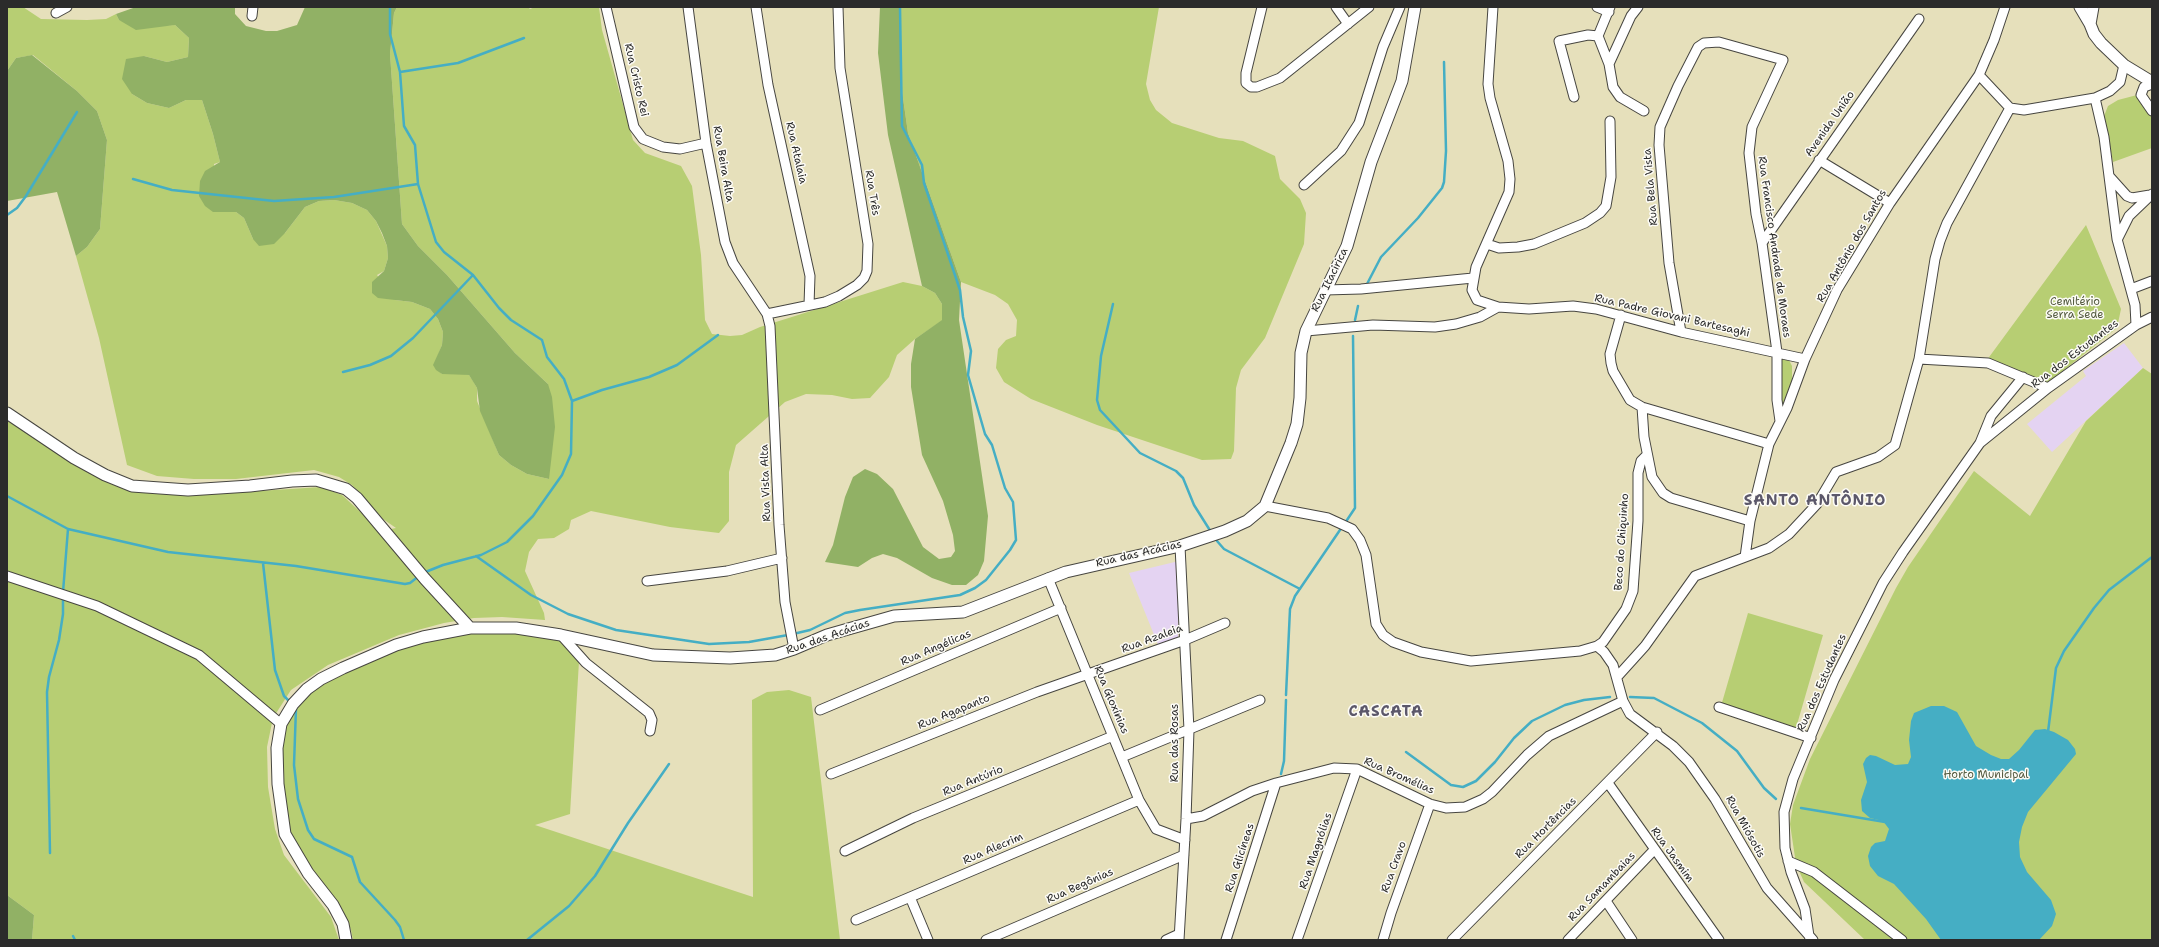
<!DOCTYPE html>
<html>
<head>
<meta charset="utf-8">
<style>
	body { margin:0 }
	#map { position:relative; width:2159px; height:947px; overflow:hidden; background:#e6e0bb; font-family:"Shantell Sans",sans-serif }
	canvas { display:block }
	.frame { position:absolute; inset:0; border:8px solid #2b2b2b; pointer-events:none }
</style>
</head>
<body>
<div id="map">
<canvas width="2159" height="947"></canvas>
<div class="frame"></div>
</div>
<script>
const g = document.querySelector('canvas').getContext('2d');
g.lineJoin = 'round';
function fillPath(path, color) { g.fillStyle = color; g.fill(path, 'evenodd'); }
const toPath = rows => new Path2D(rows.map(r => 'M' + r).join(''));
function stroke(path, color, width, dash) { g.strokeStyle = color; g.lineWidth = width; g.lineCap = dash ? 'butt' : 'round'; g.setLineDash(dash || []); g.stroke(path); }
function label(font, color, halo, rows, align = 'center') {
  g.font = font + ' "Shantell Sans",sans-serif'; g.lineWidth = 3; g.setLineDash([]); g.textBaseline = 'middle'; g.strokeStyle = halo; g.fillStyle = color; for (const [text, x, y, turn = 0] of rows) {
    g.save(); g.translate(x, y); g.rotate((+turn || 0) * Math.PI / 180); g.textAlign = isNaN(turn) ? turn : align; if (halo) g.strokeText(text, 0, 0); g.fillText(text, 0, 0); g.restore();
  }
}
const built = toPath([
	[2124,343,2143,368,2052,452,2027,424,2086,376,2083,371],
	[1179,561,1178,641,1159,647,1129,573]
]);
const green = toPath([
	[7,7,23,7,41,19,87,20,106,19,116,14,119,20,156,26,175,25,189,38,188,57,167,62,144,56,132,94,147,103,169,108,186,100,202,100,213,134,220,162,214,164,213,212,236,212,244,218,253,239,285,233,305,207,319,201,334,200,352,203,367,210,376,221,387,246,388,258,384,271,377,275,395,300,412,302,430,309,438,319,443,332,442,345,434,365,442,374,461,373,469,375,473,381,477,388,477,401,499,455,511,465,527,474,549,479,548,384,515,353,447,275,418,246,402,224,390,54,394,13,397,7,528,7,530,9,535,7,599,7,602,30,633,140,645,153,681,166,692,186,701,255,705,320,712,334,730,336,742,335,760,327,903,282,922,286,935,293,942,304,943,320,915,339,897,355,889,377,870,398,852,399,832,395,806,394,785,402,736,445,729,472,729,521,719,533,670,527,591,511,571,520,569,529,554,538,538,539,529,552,525,571,544,613,545,620,502,617,474,618,444,623,399,635,328,665,291,690,273,718,267,747,268,787,275,829,284,855,331,917,339,940,32,940,34,915,7,895,7,421,70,456,108,483,131,490,196,495,321,487,342,495,381,531,396,528,383,519,352,485,339,477,314,470,236,479,194,479,157,476,127,465,99,338,76,256,87,247,100,229,107,140,97,111,77,91,33,55,16,58,7,71],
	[900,7,1159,7,1146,84,1150,100,1156,110,1172,123,1219,138,1243,141,1275,156,1280,179,1300,199,1306,213,1304,244,1265,338,1241,370,1236,388,1234,451,1231,459,1202,460,1097,425,1031,399,1004,382,996,368,998,349,1006,340,1016,336,1017,320,1008,304,995,295,961,282,908,133,901,84],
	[2137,95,2152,117,2152,148,2113,162,2104,116,2108,106,2118,100],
	[2086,225,2121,309,2117,328,2040,389,1984,364],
	[1788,358,1792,366,1792,383,1785,404,1780,405,1781,359],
	[2143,368,2152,374,2152,940,1865,940,1804,882,1796,864,1790,824,1793,805,1810,759,1896,588,1908,567,1974,471,2030,516,2086,421],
	[1748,613,1823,635,1796,728,1721,706],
	[502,630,557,637,579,661,570,814,535,825,753,897,752,700,767,692,789,690,811,697,840,940,353,940,351,930,342,909,296,848,288,824,281,785,281,748,286,722,302,699,335,677,366,663,403,648,447,636,475,631]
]);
const forest = toPath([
	[136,7,235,7,235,14,246,26,266,31,277,31,297,25,305,7,397,7,394,13,390,54,402,224,418,246,447,275,515,353,548,384,552,397,555,427,549,479,527,474,511,465,499,455,480,411,477,388,469,375,442,374,436,370,433,365,442,345,443,332,438,319,430,309,412,302,378,298,372,293,372,282,384,271,388,258,387,246,382,233,376,221,367,210,352,203,334,200,319,201,305,207,285,233,274,244,259,246,253,239,244,218,236,212,213,212,205,206,199,196,200,181,205,171,220,162,213,134,202,100,186,100,169,108,147,103,132,94,122,79,126,59,144,56,167,62,188,57,189,38,175,25,136,30,119,20,116,14],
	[880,7,900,7,901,84,908,133,961,282,959,320,988,516,984,561,978,575,966,585,952,585,932,578,897,558,883,554,872,558,858,567,825,562,833,545,845,497,853,477,865,469,877,474,893,489,923,547,939,559,951,557,955,551,953,535,943,501,922,455,911,387,911,364,915,339,942,320,942,304,935,293,922,286,888,135,878,53],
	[32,55,77,91,97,111,107,140,100,229,87,247,76,256,57,192,7,201,7,71,16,58],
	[7,895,34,915,32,940,7,940]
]);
const water = toPath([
	[1931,706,1944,706,1957,712,1976,746,1991,755,2001,759,2009,759,2019,750,2035,730,2045,729,2054,732,2068,740,2075,749,2076,754,2028,812,2022,827,2019,842,2020,857,2027,872,2051,900,2056,914,2052,926,2039,940,1941,940,1926,919,1894,884,1878,876,1870,866,1868,856,1871,847,1875,843,1885,841,1889,829,1883,821,1870,818,1862,811,1861,800,1867,782,1863,764,1866,758,1870,755,1876,756,1895,765,1908,764,1911,757,1909,740,1911,721,1914,713]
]);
const stream = toPath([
	[390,7,390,34,400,72,404,126,415,145,418,184,436,242,444,252,473,275,499,308,511,320,542,340,547,357,564,379,572,401,571,454,562,475,533,516,507,542,481,555,443,565,423,573],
	[400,72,458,63,524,38],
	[133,179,172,190,274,201,334,197,418,184],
	[7,215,17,208,26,196,77,112],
	[1367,284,1381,257,1418,218,1442,188,1444,182,1446,151,1444,62],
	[1113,304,1101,356,1097,400,1100,410,1140,453,1176,471,1183,478,1194,505,1211,532],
	[1355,320,1358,306],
	[343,372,370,365,391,356,413,338,473,275],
	[572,401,602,390,649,377,677,365,718,335],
	[7,496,68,529,168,552,296,566,405,584,410,583,419,576],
	[1345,523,1355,508,1353,336],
	[1217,541,1224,549,1300,589],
	[476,556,531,595,568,614,616,630,709,644,749,642,788,635],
	[263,563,275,670,284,696,291,703],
	[63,592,68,529],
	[793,634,810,630,845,613,860,610,960,595,975,588,986,580,1010,550,1016,540,1013,502,1005,488,992,445,985,434,968,375,971,351,963,317,960,290,924,183,922,165,902,126,900,7],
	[1286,695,1290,609,1295,596,1342,527],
	[1630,697,1654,698,1702,723,1737,751,1764,788,1776,799],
	[296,708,294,765,298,799,308,830,314,839,352,857,360,882,395,920,400,927,404,940],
	[2048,732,2056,668,2064,651,2094,608,2109,590,2152,557],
	[1406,752,1451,785,1463,787,1476,781,1495,762,1514,738,1532,721,1565,705,1584,700,1610,697],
	[1281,774,1284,761,1286,700],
	[1801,808,1885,822],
	[50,853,47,692,49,677,59,640,63,614,63,597],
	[73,936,75,940],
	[527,940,569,906,595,876,628,823,669,764]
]);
const minor = toPath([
	[606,7,634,127,643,139,663,147,680,149,706,143],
	[688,7,706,143,725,242,733,263,767,314,770,326,779,525,785,602,794,649],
	[756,7,768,85,810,276,809,305],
	[1262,7,1246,73,1246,83,1251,87,1257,87,1280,78,1369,7],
	[1336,7,1348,24],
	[1493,7,1488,84,1490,98,1508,161,1510,179,1509,192,1476,267,1472,290,1477,300,1498,307],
	[1597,7,1609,12],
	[1610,7,1598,36,1609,64,1613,87,1620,97,1644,111],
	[56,13,67,7],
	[252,16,253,7],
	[1609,64,1631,16,1638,7],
	[1979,75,2010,108],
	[2152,84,2144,87,2141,95,2152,111],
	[1574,97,1559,41,1588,35,1598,36],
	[1819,160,1890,203],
	[2109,176,2127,196,2132,198,2150,195],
	[1304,185,1341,151,1359,123,1383,47,1400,7],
	[2118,238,2129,216,2152,194],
	[1762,243,1919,19],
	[1487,244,1499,248,1518,247,1534,244,1585,223,1600,213,1606,206,1611,177,1610,121],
	[2131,289,2152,281],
	[1325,290,1361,289,1473,278],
	[767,314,825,302,839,296,857,285,864,278,867,271,868,244,840,68,838,7],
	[1621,315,1610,354,1611,363,1613,371,1630,400,1642,407,1769,444],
	[2136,325,2152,317],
	[1306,331,1373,325,1435,327,1456,324,1480,317,1498,307,1529,309,1573,306,1596,309,1681,332,1805,359],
	[1681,332,1669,263,1659,145,1660,127,1678,86,1698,47,1704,43,1719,42,1783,60,1752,127,1749,153,1756,214,1762,243,1777,352,1777,400,1780,421],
	[1919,359,1988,363,2048,388],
	[1642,407,1644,437,1652,477,1663,493,1671,498,1750,521],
	[1980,443,2048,388,2136,325,2135,305,2117,239,2104,137,2095,98],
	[1265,506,1328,518,1352,529,1360,540,1366,555,1376,624,1383,635,1393,642,1421,652,1471,661,1580,651,1597,646,1604,652,1613,665,1623,701,1630,714,1673,746,1689,762,1715,799,1767,888,1813,940],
	[1745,557,1750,521,1769,444,1787,408,1805,359,1837,290,1890,203,1979,75,1994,40,2005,7],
	[7,576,97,606,199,655,281,724],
	[1048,578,1139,800,1156,829,1185,840],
	[647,581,727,571,782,558],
	[561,635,586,663,649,713,652,720,650,731],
	[1597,646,1603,642,1626,609,1633,591,1638,521,1638,473,1641,461,1647,455],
	[1617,677,1645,646,1695,576,1769,548,1789,534,1817,504,1836,472,1878,457,1895,445,1919,359,1935,259,1940,241,1947,223,2010,108,2024,110,2095,98,2110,91,2120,82,2124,65],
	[1719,707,1811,738],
	[820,710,1061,608],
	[1122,757,1260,700],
	[831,774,1037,692,1185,640,1225,623],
	[1608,783,1719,940],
	[1186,819,1203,816,1252,791,1276,783,1334,768,1357,769,1430,804,1446,808,1465,807,1483,799,1492,792,1527,755,1549,736,1623,701],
	[845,851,913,818,1113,736],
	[1788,861,1814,872,1902,940],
	[910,897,928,940],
	[1606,901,1632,940],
	[856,920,1139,800],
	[1809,936,1805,909,1791,872,1785,848,1784,812,1793,779,1834,680,1883,583,1903,552,1980,443,1991,416,2023,377],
	[986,940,1184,855],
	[1166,940,1179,934],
	[1179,940,1186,819,1189,730,1180,546],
	[1226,940,1276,783],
	[1297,940,1357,769],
	[1383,940,1391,913,1430,804],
	[1452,940,1657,732],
	[1568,940,1654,850]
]);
const tertiary = toPath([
	[2080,7,2090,24],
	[2093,7,2090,24,2094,34,2101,43,2124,65,2152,82],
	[7,413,74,458,105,475,132,486,188,490,250,486,292,481,316,480,346,489,357,498,425,579,470,628],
	[346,940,343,924,333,905,308,873,285,834,278,784,277,748,281,724,293,704,307,689,321,679,343,668,396,645,423,637,470,628,516,628,561,635,653,655,730,658,775,655,794,649,827,635,894,616,963,612,1066,572,1180,546,1225,531,1247,521,1265,506,1291,443,1297,424,1300,398,1301,353,1306,331,1347,246,1371,162,1402,81,1415,7]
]);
const streetNames = [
	["Rua Cristo Rei",636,80,77],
	["Avenida União",1830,124,-55],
	["Rua Atalaia",796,153,77],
	["Rua Beira Alta",723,164,80],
	["Rua Bela Vista",1651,187,-95],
	["Rua Três",872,193,81],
	["Rua Antônio dos Santos",1852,246,-60],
	["Rua Francisco Andrade de Moraes",1774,247,82],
	["Rua Itacirica",1330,280,-64],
	["Rua Padre Giovani Bartesaghi",1672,316,13],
	["Rua dos Estudantes",2075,354,-37],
	["Rua Vista Alta",766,483,-92],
	["Beco do Chiquinho",1622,542,-86],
	["Rua das Acácias",1139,554,-13],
	["Rua das Acácias",828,637,-19],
	["Rua Azaleia",1152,639,-20],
	["Rua Angélicas",936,648,-23],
	["Rua dos Estudantes",1822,683,-66],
	["Rua Gloxínias",1111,700,67],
	["Rua Agapanto",954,712,-22],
	["Rua das Rosas",1175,743,-90],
	["Rua Bromélias",1399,776,24],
	["Rua Antúrio",973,781,-22],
	["Rua Miósotis",1745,827,61],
	["Rua Hortências",1546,828,-45],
	["Rua Alecrim",993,849,-23],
	["Rua Magnólias",1316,851,-71],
	["Rua Jasmim",1672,855,54],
	["Rua Glicíneas",1240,858,-72],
	["Rua Cravo",1394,867,-70],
	["Rua Begônias",1080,886,-24],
	["Rua Samambaias",1602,887,-46]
];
const parkNames = [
	["Cemitério",2075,302],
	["Serra Sede",2075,315],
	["Horto Municipal",1986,775]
];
const districtNames = [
	["SANTO ANTÔNIO",1815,501],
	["CASCATA",1386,712]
];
fillPath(built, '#e4d3f2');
fillPath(green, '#b7ce73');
fillPath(forest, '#91b165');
fillPath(water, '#45aec4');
stroke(stream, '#45aec4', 2.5);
stroke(minor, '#474641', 11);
stroke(tertiary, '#474641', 13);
stroke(minor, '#fff', 9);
stroke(tertiary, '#fff', 11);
label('11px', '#2b2b2b', '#fdfcf7', streetNames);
label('11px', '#555c41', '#fdfcf7', parkNames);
g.letterSpacing = '1px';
label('bold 15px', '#5c586a', '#fdfcf7', districtNames);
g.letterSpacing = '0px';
</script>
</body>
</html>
